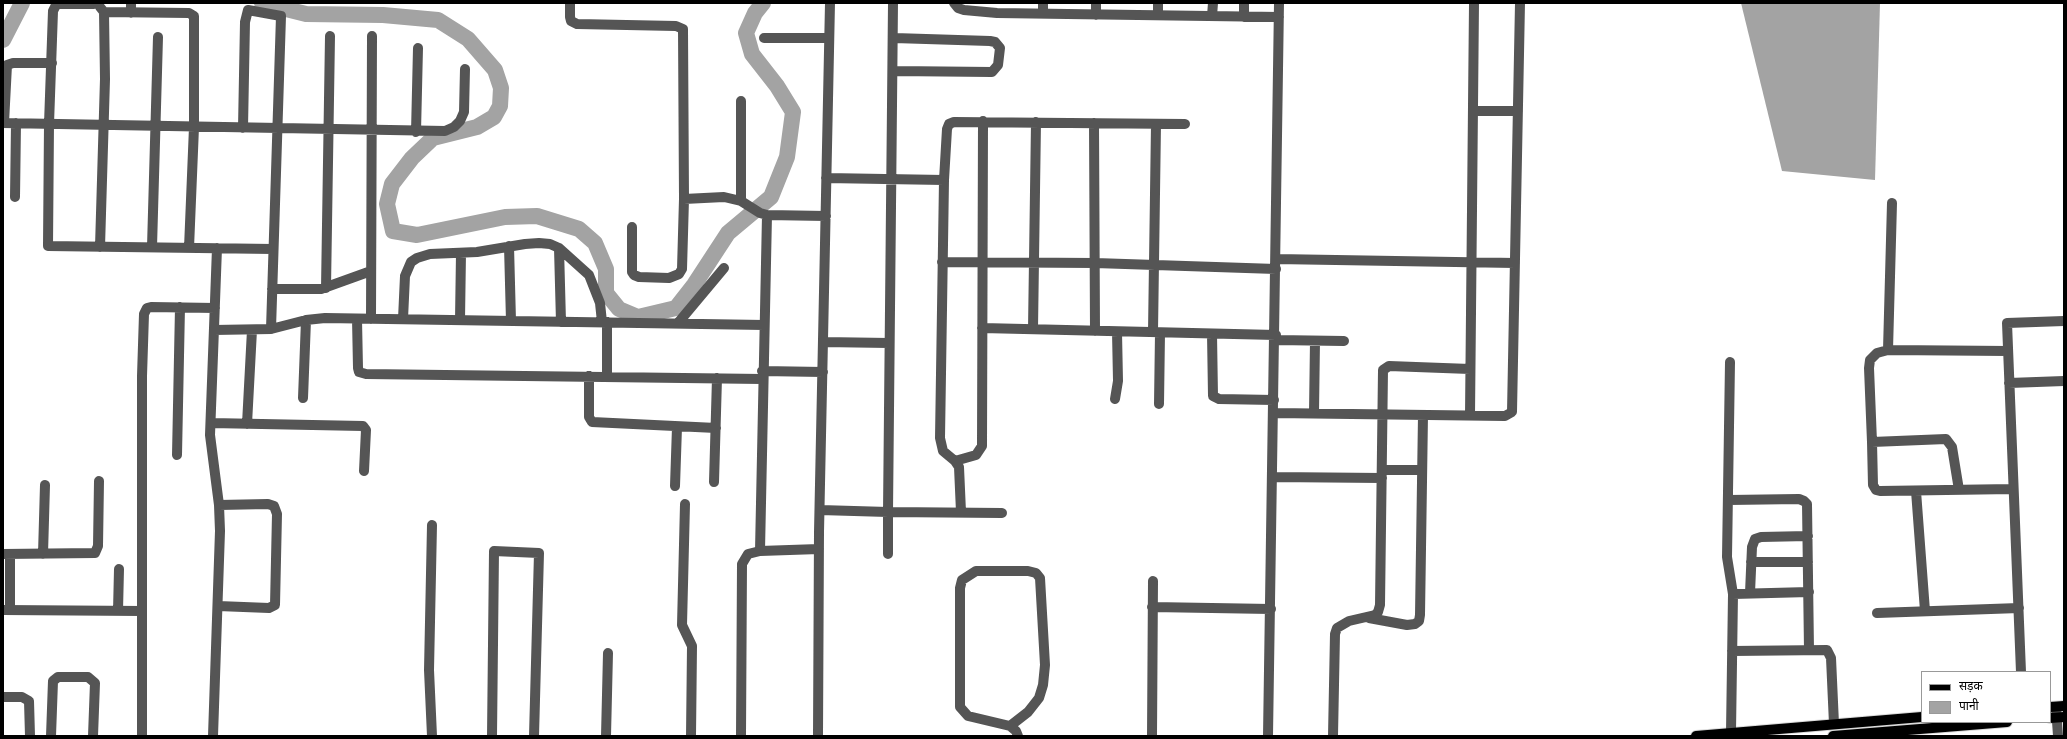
<!DOCTYPE html>
<html>
<head>
<meta charset="utf-8">
<style>
	body { margin:0 }
	#map { position:relative; width:2067px; height:739px; overflow:hidden; background:#fff; font-family:Raleway,"Noto Sans Devanagari",sans-serif }
	canvas { display:block }
	.frame { position:absolute; inset:0; border:4px solid #000; pointer-events:none }
	.legend { position:absolute; left:1921px; top:671px; width:130px; height:52px; box-sizing:border-box; background:#fff; border:1px solid #999; margin:0; padding:5px 7px; list-style:none; font-size:12px; color:#000 }
	.legend li { display:flex; align-items:center; gap:8px; height:20px }
	.legend b { width:20px; border:1px solid #999 }
</style>
</head>
<body>
<div id="map">
<canvas width="2067" height="739"></canvas>
<div class="frame"></div>
<ul class="legend">
<li><b style="height:5px;background:#000"></b>सड़क</li>
<li><b style="height:11px;background:#a3a3a3"></b>पानी</li>
</ul>
</div>
<script>
const g = document.querySelector('canvas').getContext('2d');
g.lineJoin = 'round';
function fillPath(path, color) { g.fillStyle = color; g.fill(path, 'evenodd'); }
const toPath = rows => new Path2D(rows.map(r => 'M' + r).join(''));
function stroke(path, color, width, dash) { g.strokeStyle = color; g.lineWidth = width; g.lineCap = dash ? 'butt' : 'round'; g.setLineDash(dash || []); g.stroke(path); }
const water = toPath([
	[1741,3,1880,3,1875,180,1782,171]
]);
const river = toPath([
	[262,3,306,14,383,15,438,20,468,39,495,70,501,88,500,106,494,117,477,127,433,138,412,158,392,184,387,204,393,231,417,235,505,217,537,216,579,229,595,243,606,269,606,293,619,309,638,317,676,308,694,285,728,233,771,197,787,157,793,112,777,86,752,54,746,33,755,13,763,3],
	[3,40,22,3]
]);
const minor = toPath([
	[570,3,570,17,571,21,577,24,676,26,683,29,684,199],
	[954,3,958,8,964,10,997,13,1279,17],
	[1043,3,1043,14],
	[94,4,60,4,56,5,53,11,49,124,48,246,273,249],
	[104,12,189,13,194,16,194,127,189,248],
	[131,13,131,3],
	[1096,15,1096,3],
	[1158,15,1158,3],
	[1212,16,1213,3],
	[1244,17,1244,3],
	[764,38,828,38],
	[894,38,990,41,995,42,1000,48,998,65,992,72,894,71],
	[741,101,741,201],
	[1473,111,1518,111],
	[3,123,445,131,454,127,460,121,464,112,465,69],
	[4,123,7,65,13,63,52,63],
	[1094,123,1095,331],
	[243,128,245,22,248,10,281,16,271,329],
	[416,132,418,48],
	[826,178,944,180,940,438,943,451,955,461,959,467,961,512],
	[944,180,947,129,949,124,954,122,1185,124],
	[15,197,16,123],
	[767,215,760,551,819,549],
	[632,227,632,272,634,275,639,277,669,278,679,274,682,269,684,199,724,197,741,201,760,213,767,215,826,216],
	[509,246,511,321],
	[100,247,105,79,104,12,100,7],
	[152,247,158,37],
	[559,248,561,322],
	[1276,259,1515,263],
	[942,262,1095,263,1276,269],
	[326,288,330,36],
	[272,289,321,289,371,271],
	[357,319,358,368,359,372,366,374,762,379],
	[371,319,372,36],
	[403,319,405,276,411,262,417,258,430,254,477,252,525,244,539,243,550,244,559,248,589,275,600,303,602,322],
	[460,320,461,253],
	[678,323,724,268],
	[982,328,1276,335],
	[1033,329,1036,122],
	[214,330,271,329,306,320,325,318,764,325],
	[1153,332,1156,124],
	[1212,334,1213,396,1219,399,1274,400],
	[1276,340,1344,341],
	[823,342,889,343],
	[1888,350,1892,203],
	[2008,351,1888,350,1877,353,1870,360,1869,368,1872,442,1873,485,1876,490,1880,491,2013,489],
	[1730,362,1727,557,1733,594,1731,732],
	[762,371,823,372],
	[589,376,589,417,592,422,716,428],
	[607,376,607,322],
	[2009,383,2064,381],
	[303,398,306,320],
	[1115,399,1118,381,1117,332],
	[1159,404,1160,333],
	[1275,413,1505,416,1512,412,1520,3],
	[1314,413,1315,341],
	[1470,415,1474,3],
	[211,423,363,426,366,430,364,471],
	[247,424,252,330],
	[1872,442,1946,439,1952,447,1959,490],
	[177,455,180,307],
	[955,461,976,455,982,446,983,121],
	[1382,470,1422,470],
	[1273,477,1382,478],
	[714,482,717,378],
	[675,486,677,427],
	[1916,491,1925,611],
	[1729,500,1799,499,1804,501,1807,504,1809,650],
	[685,504,682,625,692,646,691,736],
	[820,510,888,512,893,3],
	[432,525,429,670,432,736],
	[3,554,95,553,98,546,99,481],
	[43,554,45,485],
	[888,554,888,512,1002,513],
	[1751,562,1808,562],
	[1750,593,1752,547,1755,539,1761,537,1808,536],
	[1733,594,1809,592],
	[218,606,269,608,275,605,277,514,274,506,268,504,219,505],
	[1152,607,1271,609],
	[3,610,142,611],
	[10,610,10,554],
	[118,611,119,569],
	[1877,613,2019,608],
	[1369,618,1407,625,1415,624,1419,621,1420,615,1423,415],
	[1732,651,1827,650,1831,658,1834,724],
	[2021,672,2007,323,2064,321],
	[3,697,22,697,29,701,30,736],
	[2056,707,2058,736],
	[1010,726,1028,712,1039,698,1043,685,1045,665,1040,578,1036,573,1028,571,976,571,962,580,960,588,960,707,968,716,1010,726,1016,731,1018,736],
	[51,736,53,681,58,677,88,677,95,683,93,736],
	[142,736,142,376,144,314,147,308,151,307,215,308],
	[213,736,220,531,219,505,210,435,217,248],
	[492,736,494,551,539,553,534,736],
	[606,736,608,653],
	[741,736,742,564,748,554,760,551],
	[818,736,819,532,830,3],
	[1152,736,1153,581],
	[1268,736,1279,3],
	[1333,736,1335,634,1337,628,1349,621,1375,615,1378,612,1380,605,1383,370,1389,366,1470,369]
]);
const major = toPath([
	[2050,707,2064,706],
	[2050,718,2064,717],
	[1696,736,1922,717],
	[1833,736,2007,722]
]);
fillPath(water, '#a3a3a3');
stroke(river, '#a3a3a3', 16);
stroke(major, '#dbdbdb', 12);
stroke(minor, '#555', 10);
stroke(major, '#000', 10);
</script>
</body>
</html>
